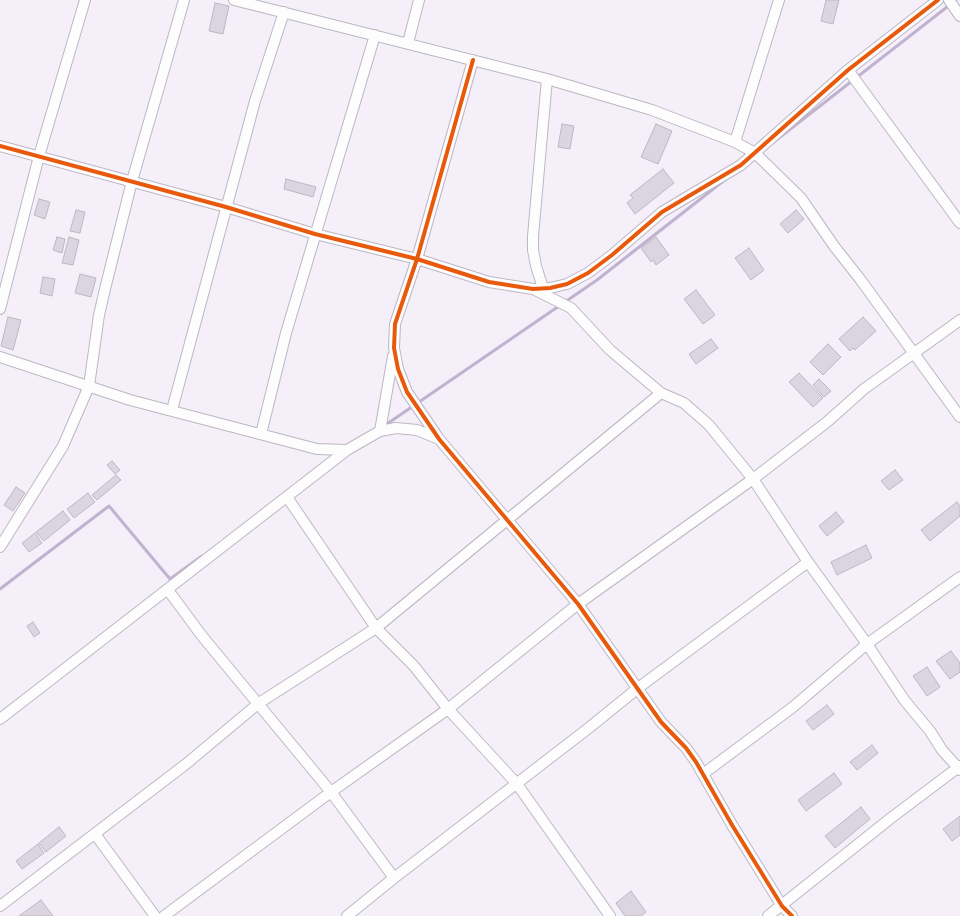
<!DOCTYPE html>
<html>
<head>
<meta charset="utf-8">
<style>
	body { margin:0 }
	canvas { display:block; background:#f4eff9 }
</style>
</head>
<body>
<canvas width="960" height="916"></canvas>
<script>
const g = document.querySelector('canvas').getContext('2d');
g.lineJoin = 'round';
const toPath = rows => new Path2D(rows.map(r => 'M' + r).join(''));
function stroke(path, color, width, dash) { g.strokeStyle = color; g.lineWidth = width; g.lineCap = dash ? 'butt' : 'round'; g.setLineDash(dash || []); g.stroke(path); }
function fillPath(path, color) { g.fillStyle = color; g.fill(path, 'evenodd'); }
const stream = toPath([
	[775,141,956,0],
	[384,426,597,280,726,179],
	[0,589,109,506,170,579,202,556]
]);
const building = toPath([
	[826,0,839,0,833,24,821,21,826,0],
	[215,3,229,6,223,34,209,31,215,3],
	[562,124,574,126,570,149,558,147,562,124],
	[656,124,672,131,658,164,641,157,656,124],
	[663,169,674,183,635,214,627,203,633,198,630,195,663,169],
	[286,179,316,187,313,197,284,189,286,179],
	[39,199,50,202,45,219,34,215,39,199],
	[76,210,85,212,80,233,70,231,76,210],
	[796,210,804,219,788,233,780,224,796,210],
	[57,237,65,239,62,253,53,250,57,237],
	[69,237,79,240,73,265,62,263,69,237],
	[656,237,669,255,656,265,653,260,651,262,641,248,656,237],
	[749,248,764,270,751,280,735,258,749,248],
	[80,274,96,278,91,297,75,293,80,274],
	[43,277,55,279,52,296,40,293,43,277],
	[696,290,715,315,703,324,684,299,696,290],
	[8,317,21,320,13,350,1,346,8,317],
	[863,317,876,331,855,350,853,348,850,351,839,339,863,317],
	[711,339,718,348,696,364,689,354,711,339],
	[828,344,841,357,823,375,810,362,828,344],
	[799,373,823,398,813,407,789,382,799,373],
	[819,379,831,391,824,397,813,385,819,379],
	[112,461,120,470,115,474,107,465,112,461],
	[895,470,903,480,889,490,881,481,895,470],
	[116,475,121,480,97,500,92,495,116,475],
	[16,487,25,493,13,511,4,505,16,487],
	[88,493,95,502,74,518,67,509,88,493],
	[957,502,960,506,960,516,930,541,921,530,957,502],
	[63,511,70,520,44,541,36,532,63,511],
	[836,512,844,522,827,536,819,526,836,512],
	[35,533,42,543,29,552,22,543,35,533],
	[866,545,872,558,837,575,831,562,866,545],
	[33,622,40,633,34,637,27,626,33,622],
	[951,651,960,663,960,672,950,679,936,661,951,651],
	[927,667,940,687,927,696,913,676,927,667],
	[827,705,834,714,813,730,806,721,827,705],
	[872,745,878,753,857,770,850,762,872,745],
	[834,773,842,784,806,811,798,800,834,773],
	[861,807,870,819,835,848,825,836,861,807],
	[960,816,960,835,952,841,943,829,960,816],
	[59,827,66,836,46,852,39,843,59,827],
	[38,844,44,853,22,869,16,861,38,844],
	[631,891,646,912,641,916,625,916,616,903,631,891],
	[41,900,53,916,19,916,41,900]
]);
const street = toPath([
	[234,0,547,79,652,110,735,142,755,153,801,198,834,246,860,279,960,417],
	[949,0,960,16],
	[408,43,419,0],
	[473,60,417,259,395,324,394,348,398,369,407,392,439,439,578,604,661,722,686,748,696,762,732,825,782,906,792,916],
	[848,70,960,223],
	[735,142,779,0],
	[0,146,226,207,315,234,417,259,489,282,533,289,550,288,567,284,588,273,612,255,662,212,741,165,848,70,938,0],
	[543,288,536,266,533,250,533,236,547,79],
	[535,290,571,308,610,350,661,393,684,403,709,425,753,479,808,562,867,644,905,701,930,731,942,750,960,770],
	[0,309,39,156,85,0],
	[0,357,130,400,317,449,347,450,380,431,396,428,417,430,439,439],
	[172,410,255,101,284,12],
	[380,431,393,356],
	[261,434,286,333,375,35],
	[287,497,376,628,414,666,448,709,517,784,610,916],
	[0,547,63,446,89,386,99,315,105,289,132,181,184,0],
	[168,590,202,636,331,792,394,878],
	[0,719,347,450],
	[703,774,793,707,867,644,960,577],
	[95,834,155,916],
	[0,906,186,764,259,703,376,628,661,393],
	[164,916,331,792,448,709,578,604,753,479,827,422,864,389,960,320],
	[347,916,394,878,590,727,638,688,808,562],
	[768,916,891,818,960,766]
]);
const cycleway = toPath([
	[473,60,417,259,395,324,394,348,398,369,407,392,439,439,578,604,661,722,686,748,696,762,732,825,782,906,792,916],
	[0,146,226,207,315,234,417,259,489,282,533,289,550,288,567,284,588,273,612,255,662,212,741,165,848,70,938,0]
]);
stroke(stream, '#c1b2d0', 3);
fillPath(building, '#dbd5e1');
stroke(building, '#bcb8c1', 1);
stroke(street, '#bcb7c1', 12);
stroke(street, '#fdfdfe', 10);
stroke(cycleway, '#e8590c', 4);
</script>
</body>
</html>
